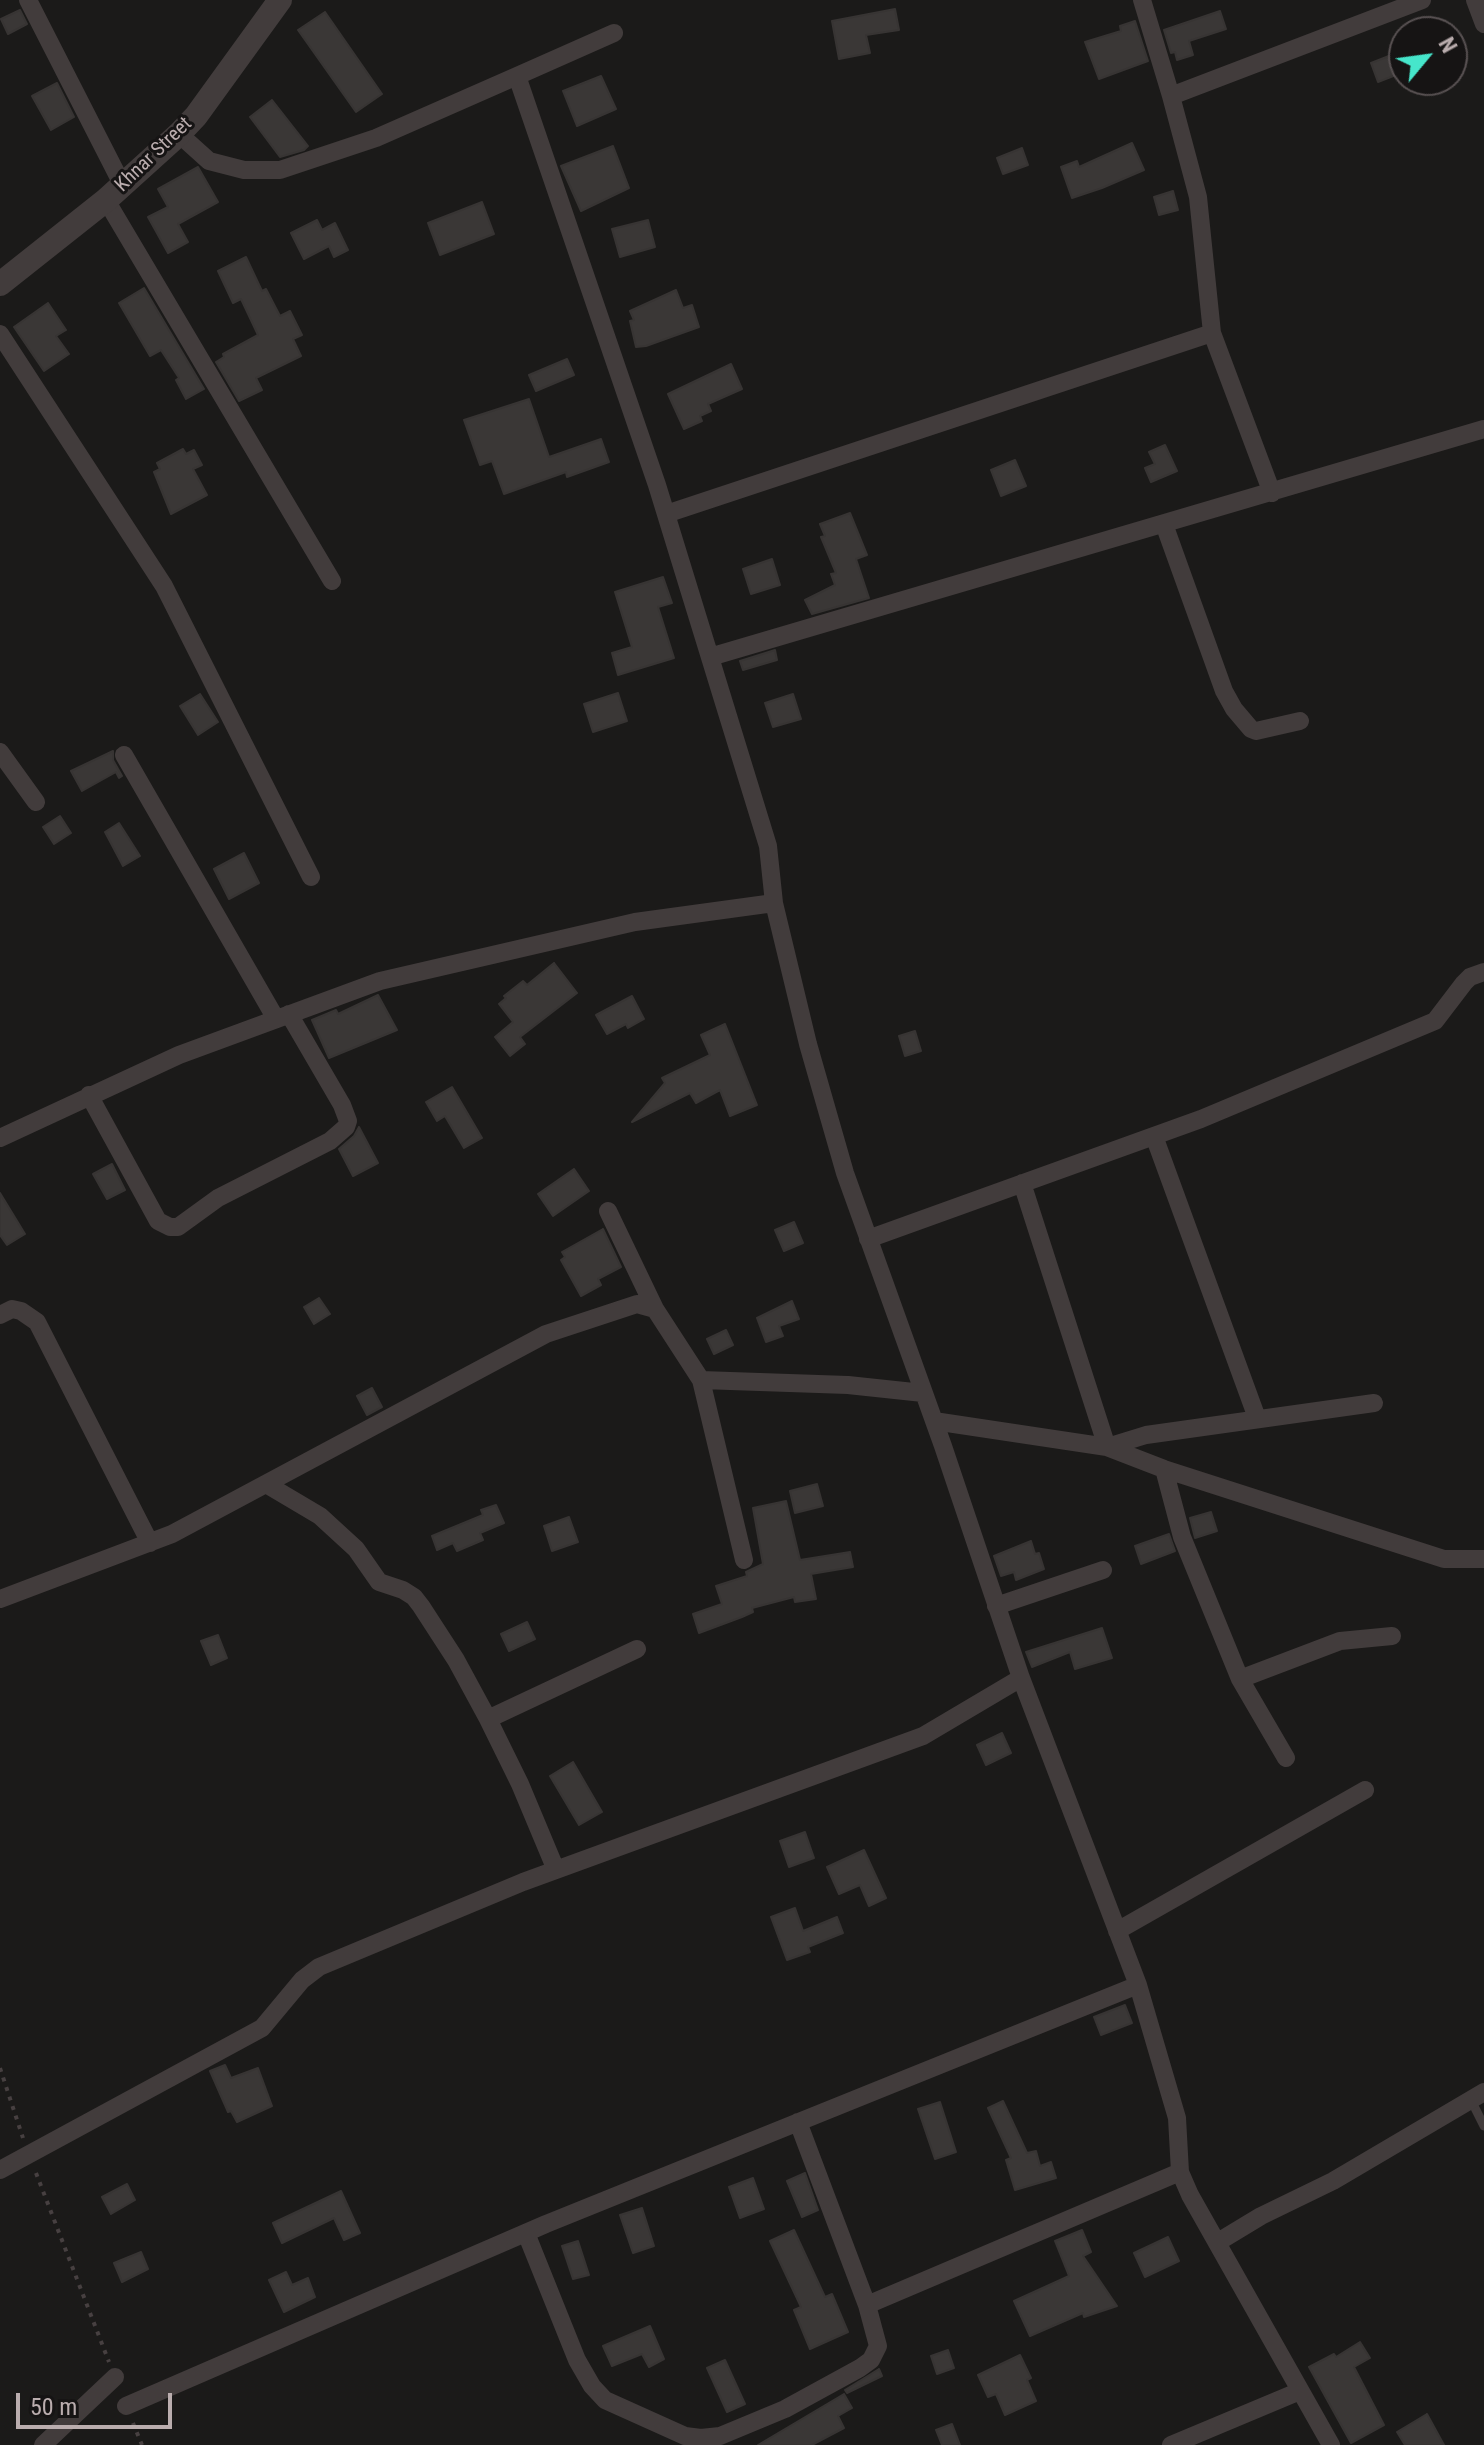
<!DOCTYPE html>
<html>
<head>
<meta charset="utf-8">
<style>
	body { margin:0 }
	#map { position:relative; width:1484px; height:2445px; overflow:hidden; background:#1b1a19; font-family:"Roboto Condensed",sans-serif }
	canvas { display:block }
	.north { position:absolute; left:1388px; top:16px; width:80px; height:80px; box-sizing:border-box; background:#161414; border:2px solid #585152; border-radius:50%; rotate:61deg; font-size:22px; font-weight:700; line-height:32px; text-align:center; color:#baadae }
	.north::after { content:''; display:block; margin:auto; width:28px; height:36px; background:#46e6cb; clip-path:polygon(50% 0,100% 100%,50% 72%,0 100%) }
	.scale { position:absolute; left:16px; top:2393px; width:156px; height:36px; box-sizing:border-box; border:4px solid #baadae; border-top:0; padding-left:10px; font-size:24px; line-height:28px; white-space:nowrap; color:#baadae; -webkit-text-stroke:6px #161414; paint-order:stroke }
</style>
</head>
<body>
<div id="map">
<canvas width="1484" height="2445"></canvas>
<div class="north">N</div>
<div class="scale">50 m</div>
</div>
<script>
const g = document.querySelector('canvas').getContext('2d');
g.lineJoin = 'round';
function fillPath(path, color) { g.fillStyle = color; g.fill(path, 'evenodd'); }
const toPath = rows => new Path2D(rows.map(r => 'M' + r).join(''));
function stroke(path, color, width, dash) { g.strokeStyle = color; g.lineWidth = width; g.lineCap = dash ? 'butt' : 'round'; g.setLineDash(dash || []); g.stroke(path); }
function label(font, color, halo, rows, align = 'center') {
  g.font = font + ' "Roboto Condensed",sans-serif'; g.lineWidth = 6; g.setLineDash([]); g.textBaseline = 'middle'; g.strokeStyle = halo; g.fillStyle = color; for (const [text, x, y, turn = 0] of rows) {
    g.save(); g.translate(x, y); g.rotate((+turn || 0) * Math.PI / 180); g.textAlign = isNaN(turn) ? turn : align; if (halo) g.strokeText(text, 0, 0); g.fillText(text, 0, 0); g.restore();
  }
}
const building = toPath([
	[895,9,899,30,866,35,870,53,839,59,832,21,895,9],
	[20,10,27,24,8,34,1,19,20,10],
	[1220,11,1226,29,1189,41,1193,55,1177,60,1175,52,1171,53,1164,30,1220,11],
	[325,12,382,94,356,112,298,30,325,12],
	[1135,21,1148,61,1099,79,1085,42,1121,31,1120,26,1135,21],
	[1394,54,1401,73,1378,82,1371,63,1394,54],
	[601,76,616,109,577,126,563,91,601,76],
	[57,83,74,117,51,130,32,96,57,83],
	[272,100,308,146,304,150,280,157,250,117,272,100],
	[1132,143,1144,170,1102,188,1072,198,1061,167,1077,161,1079,167,1132,143],
	[613,146,629,188,581,211,561,166,613,146],
	[1022,148,1028,165,1003,174,997,158,1022,148],
	[198,167,218,202,178,224,188,242,168,253,148,217,168,207,158,189,198,167],
	[1173,191,1178,210,1159,215,1154,197,1173,191],
	[482,202,494,234,440,255,428,223,482,202],
	[317,220,322,230,335,223,348,250,334,257,329,246,304,259,291,233,317,220],
	[648,220,655,247,620,257,612,229,648,220],
	[246,257,262,291,266,289,280,316,290,311,302,335,293,339,301,356,256,378,262,390,239,401,216,362,224,357,223,354,258,335,241,299,233,303,218,271,246,257],
	[144,288,204,389,186,399,176,380,179,378,161,350,150,356,119,303,144,288],
	[676,290,683,308,692,305,699,327,646,346,636,347,630,321,634,320,630,311,676,290],
	[48,303,66,330,56,336,69,354,44,371,14,327,48,303],
	[567,359,574,375,536,391,529,375,567,359],
	[731,364,742,389,708,404,711,411,700,416,702,421,684,429,668,394,731,364],
	[529,399,549,457,601,439,609,462,567,477,566,472,504,494,492,461,480,465,464,420,529,399],
	[1165,445,1177,471,1151,482,1145,468,1155,464,1149,452,1165,445],
	[183,449,186,454,194,450,202,465,193,469,207,495,171,514,154,472,160,469,157,463,183,449],
	[1015,460,1026,486,1001,496,991,470,1015,460],
	[850,513,867,555,856,559,869,598,812,614,805,600,835,585,831,574,836,573,821,537,825,536,820,524,850,513],
	[772,559,780,585,751,594,743,569,772,559],
	[663,577,672,603,658,607,674,658,618,675,612,653,632,647,615,592,663,577],
	[775,650,777,660,743,670,740,661,775,650],
	[618,693,627,721,593,732,584,704,618,693],
	[200,694,218,722,198,735,180,706,200,694],
	[793,694,801,719,773,727,765,703,793,694],
	[113,751,113,760,122,776,119,778,116,772,82,791,71,771,113,751],
	[60,816,71,833,54,844,43,827,60,816],
	[119,823,140,856,123,866,105,832,119,823],
	[244,853,259,883,229,899,214,869,244,853],
	[554,963,577,993,520,1037,525,1044,510,1056,495,1037,513,1022,499,1004,506,998,504,996,523,981,527,985,554,963],
	[378,995,397,1030,329,1058,312,1020,336,1010,338,1014,378,995],
	[632,996,644,1019,628,1028,626,1024,607,1034,596,1015,632,996],
	[725,1024,757,1105,730,1116,720,1090,696,1103,690,1093,632,1122,665,1083,662,1078,710,1055,701,1035,725,1024],
	[915,1031,921,1051,905,1056,899,1036,915,1031],
	[452,1087,482,1138,464,1148,445,1116,437,1121,426,1102,452,1087],
	[359,1127,378,1163,353,1176,339,1149,354,1136,359,1127],
	[112,1164,125,1190,107,1199,93,1174,112,1164],
	[574,1169,589,1191,553,1216,538,1194,574,1169],
	[0,1193,25,1234,7,1245,0,1235,0,1193],
	[794,1222,803,1243,784,1251,775,1230,794,1222],
	[603,1229,621,1267,598,1279,601,1285,581,1296,561,1260,565,1257,562,1252,603,1229],
	[319,1298,330,1314,314,1324,304,1307,319,1298],
	[792,1301,799,1319,779,1326,783,1336,766,1342,757,1318,792,1301],
	[726,1330,733,1345,714,1354,707,1339,726,1330],
	[372,1388,382,1407,367,1415,357,1396,372,1388],
	[817,1484,823,1506,795,1513,790,1491,817,1484],
	[786,1501,800,1560,850,1552,853,1567,811,1574,816,1599,795,1602,794,1597,752,1608,753,1612,742,1617,699,1633,693,1614,722,1604,716,1586,747,1576,746,1572,763,1564,753,1508,786,1501],
	[496,1505,504,1523,480,1533,483,1540,457,1551,453,1543,437,1550,432,1536,483,1515,481,1510,496,1505],
	[1211,1512,1217,1531,1195,1538,1190,1518,1211,1512],
	[569,1517,578,1542,552,1551,544,1526,569,1517],
	[1169,1534,1175,1551,1141,1564,1135,1546,1169,1534],
	[1031,1541,1035,1554,1039,1553,1044,1569,1016,1580,1014,1572,1001,1576,994,1556,1031,1541],
	[527,1622,535,1639,509,1651,501,1634,527,1622],
	[1102,1628,1112,1658,1075,1669,1070,1652,1032,1667,1026,1652,1102,1628],
	[218,1635,227,1658,211,1665,201,1641,218,1635],
	[1002,1733,1011,1753,986,1765,977,1745,1002,1733],
	[573,1762,602,1812,579,1825,550,1776,573,1762],
	[805,1832,814,1858,789,1867,780,1841,805,1832],
	[864,1850,886,1898,869,1906,860,1885,839,1894,827,1867,864,1850],
	[795,1908,803,1931,837,1917,843,1933,808,1947,810,1952,787,1960,771,1917,795,1908],
	[1125,2005,1132,2023,1101,2035,1094,2017,1125,2005],
	[225,2065,231,2078,258,2068,272,2106,237,2122,231,2111,228,2112,210,2071,225,2065],
	[1003,2101,1027,2153,1036,2151,1040,2166,1051,2162,1056,2178,1015,2190,1006,2160,1011,2158,988,2108,1003,2101],
	[940,2102,956,2152,935,2159,918,2109,940,2102],
	[805,2173,818,2210,802,2217,787,2181,805,2173],
	[753,2178,764,2209,740,2218,729,2187,753,2178],
	[127,2184,135,2200,111,2214,102,2197,127,2184],
	[341,2191,360,2233,344,2240,334,2218,282,2243,273,2223,341,2191],
	[642,2208,654,2246,633,2253,620,2215,642,2208],
	[794,2230,825,2297,832,2294,848,2332,810,2349,794,2310,801,2307,770,2241,794,2230],
	[1082,2230,1091,2252,1083,2256,1117,2306,1084,2317,1083,2313,1030,2336,1014,2301,1069,2276,1055,2241,1082,2230],
	[1168,2237,1179,2261,1145,2277,1134,2253,1168,2237],
	[578,2241,589,2275,573,2279,562,2246,578,2241],
	[141,2252,148,2269,122,2282,114,2263,141,2252],
	[286,2272,292,2285,308,2278,315,2297,284,2312,269,2280,286,2272],
	[650,2326,664,2359,649,2367,642,2354,612,2366,603,2346,650,2326],
	[1360,2342,1370,2358,1354,2367,1384,2425,1351,2443,1309,2367,1334,2354,1336,2357,1360,2342],
	[948,2350,954,2368,937,2374,931,2356,948,2350],
	[1020,2355,1031,2378,1027,2380,1036,2401,1005,2415,996,2394,988,2397,978,2375,1020,2355],
	[725,2360,745,2404,727,2412,707,2368,725,2360],
	[879,2369,882,2376,847,2393,845,2390,879,2369],
	[844,2394,852,2408,838,2416,844,2428,812,2445,758,2445,844,2394],
	[1427,2414,1444,2445,1405,2445,1397,2432,1427,2414],
	[952,2424,960,2445,942,2445,936,2430,952,2424]
]);
const path = toPath([
	[0,2068,23,2138],
	[36,2173,109,2362],
	[133,2423,142,2445]
]);
const service = toPath([
	[1471,2100,1484,2126]
]);
const minor = toPath([
	[28,0,123,186],
	[1475,0,1484,24],
	[517,76,614,33],
	[1171,96,1422,0],
	[179,134,209,161,244,170,280,170,376,138,517,76,657,485,768,846,774,903,808,1044,845,1173,943,1446,1021,1678,1138,1985,1177,2118,1180,2172,1190,2195,1331,2445],
	[106,200,332,581],
	[1212,333,1272,493],
	[0,334,164,586,311,877],
	[666,514,1212,333,1198,197,1171,96,1142,0],
	[1164,524,1224,691,1234,709,1251,729,1256,731,1300,721],
	[710,657,1484,429],
	[0,752,36,802],
	[124,755,276,1019],
	[89,1095,158,1221,170,1227,178,1227,218,1198,330,1141,346,1127,348,1121,342,1105,289,1014],
	[1154,1136,1257,1418],
	[0,1138,179,1055,380,981,635,922,774,903],
	[1022,1183,1107,1447,1164,1469,1444,1559,1484,1559],
	[608,1211,655,1309],
	[868,1239,1201,1119,1435,1021,1464,983,1470,977,1484,972],
	[0,1315,12,1309,21,1311,37,1322,150,1543],
	[701,1380,848,1385,923,1393],
	[934,1421,1107,1447,1146,1435,1374,1403],
	[1164,1469,1182,1537,1240,1679,1286,1758],
	[266,1484,320,1516,356,1549,379,1582,403,1590,414,1597,421,1606,456,1660,488,1719,520,1784,556,1870],
	[0,1599,172,1534,546,1334,637,1304,655,1309,701,1380,744,1560],
	[996,1606,1103,1570],
	[1240,1679,1340,1641,1392,1636],
	[488,1719,637,1649],
	[1117,1931,1365,1790],
	[0,2170,262,2028,302,1980,319,1967,523,1882,923,1736,1021,1678],
	[526,2233,577,2360,592,2386,605,2400,685,2436,701,2438,720,2436,785,2409,860,2368,871,2360,878,2346,867,2305,798,2122],
	[1218,2242,1261,2216,1333,2181,1484,2092],
	[867,2305,1180,2172],
	[126,2406,546,2224,1138,1985],
	[43,2445,115,2377],
	[1171,2445,1300,2391]
]);
const tertiary = toPath([
	[0,284,106,200,179,134,196,116,280,0]
]);
const streetNames = [
	["Khnar Street",154,155,-44]
];
fillPath(building, '#3a3736');
stroke(building, '#373433', 2);
stroke(path, '#474041', 4, [4, 6]);
stroke(service, '#423c3c', 9);
stroke(minor, '#423c3c', 18);
stroke(tertiary, '#423c3c', 24);
label('20px', '#baadae', '#161414', streetNames);
</script>
</body>
</html>
